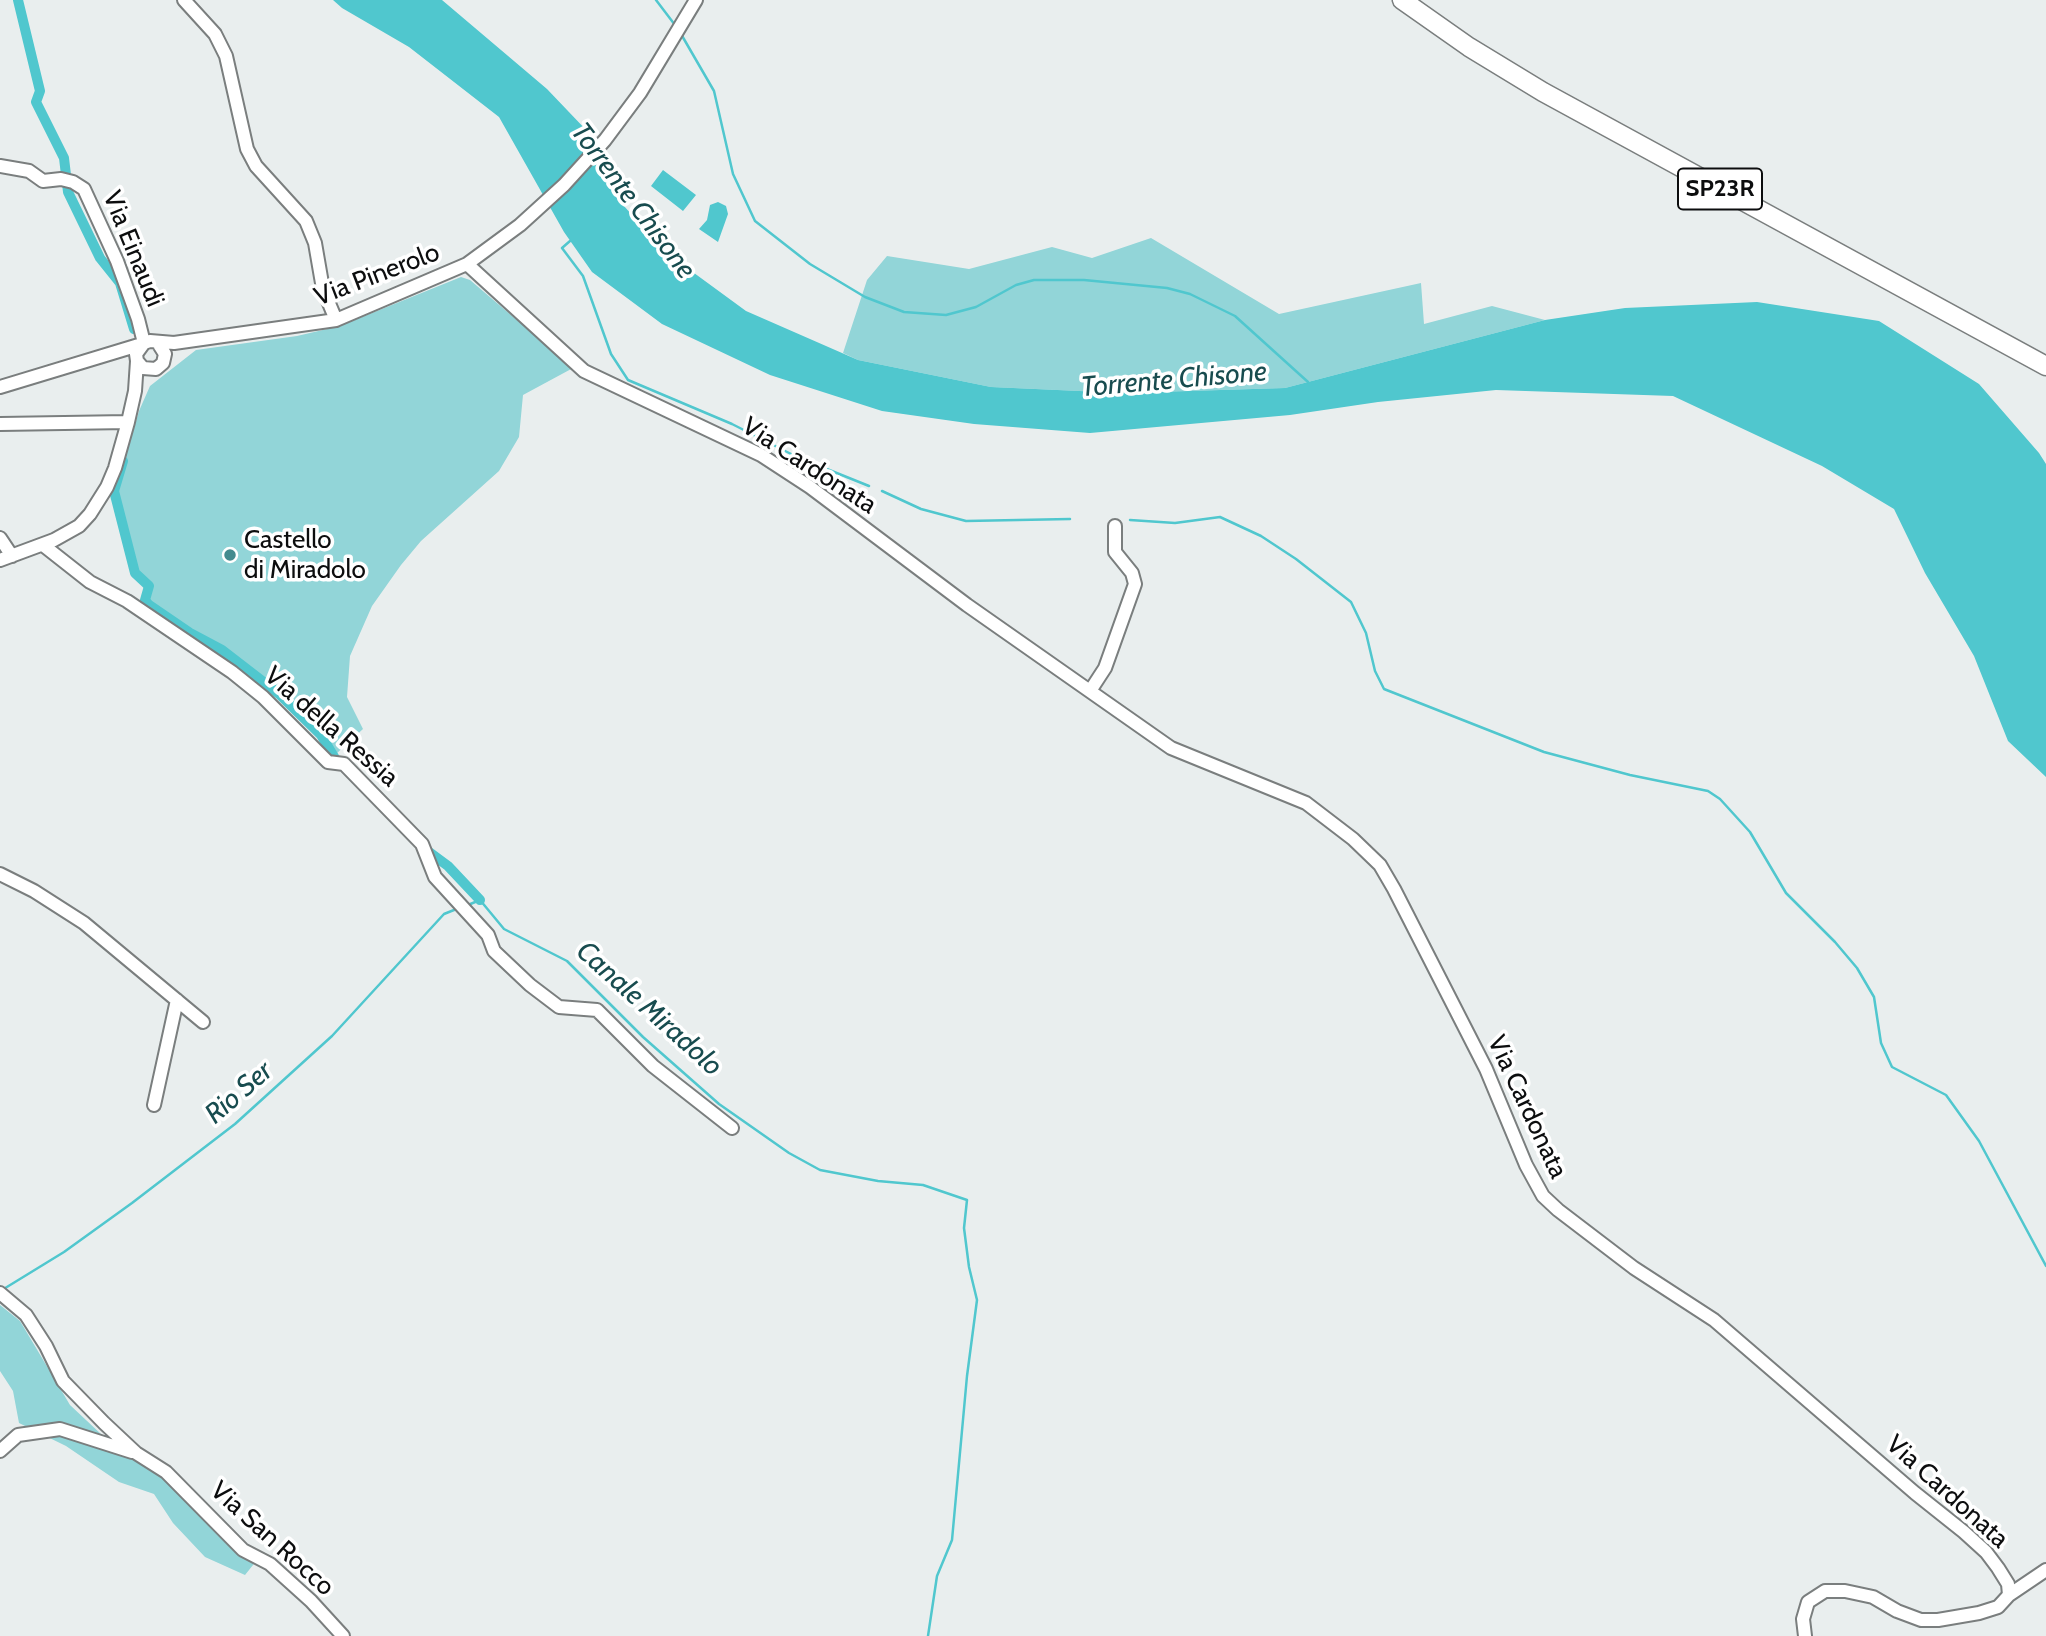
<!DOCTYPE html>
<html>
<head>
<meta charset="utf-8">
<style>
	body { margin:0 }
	canvas { display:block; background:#e9eeee }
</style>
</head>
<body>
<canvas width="2046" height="1636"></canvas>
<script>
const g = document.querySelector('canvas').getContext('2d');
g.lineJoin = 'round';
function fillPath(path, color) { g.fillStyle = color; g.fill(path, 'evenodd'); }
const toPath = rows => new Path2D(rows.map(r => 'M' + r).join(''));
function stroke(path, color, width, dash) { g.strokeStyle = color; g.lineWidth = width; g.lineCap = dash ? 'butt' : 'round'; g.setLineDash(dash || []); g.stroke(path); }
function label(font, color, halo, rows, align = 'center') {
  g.font = font + ' Cabin,sans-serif'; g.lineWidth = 7; g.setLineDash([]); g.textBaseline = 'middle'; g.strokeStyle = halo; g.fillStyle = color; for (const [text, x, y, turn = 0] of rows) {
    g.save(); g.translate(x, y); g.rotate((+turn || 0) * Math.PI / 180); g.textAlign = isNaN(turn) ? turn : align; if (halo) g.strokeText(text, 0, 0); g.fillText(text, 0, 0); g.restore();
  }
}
const green = toPath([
	[1151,238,1279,314,1421,283,1424,324,1492,306,1545,320,1285,388,1124,393,991,387,858,360,843,353,867,280,887,256,969,269,1052,247,1092,258],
	[461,277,470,280,573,368,523,395,519,437,499,471,421,541,401,565,372,606,350,656,347,697,363,729,336,754,272,692,224,654,149,602,134,562,116,490,139,411,150,386,196,350,297,336,340,326],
	[0,1305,20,1321,70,1405,102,1435,161,1474,257,1560,245,1575,205,1557,173,1523,154,1494,119,1482,66,1446,19,1423,13,1391,0,1371]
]);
const water = toPath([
	[333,0,442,0,547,89,589,133,616,197,664,251,746,311,858,360,991,387,1124,393,1285,388,1545,320,1625,308,1757,302,1879,321,1979,384,2039,453,2046,464,2046,777,2008,741,1974,656,1925,573,1894,509,1822,466,1673,396,1496,390,1378,402,1290,415,1090,433,974,424,882,411,770,375,662,324,592,272,564,232,499,117,409,47,342,8],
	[663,170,696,195,683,211,651,186],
	[718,202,726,206,728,214,718,242,699,229,707,220,710,205]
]);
const stream = toPath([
	[656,0,675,25],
	[681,34,714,91,733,174,755,221,810,264,865,297,904,312,946,315,976,307,1016,285,1034,280,1084,280,1167,288,1190,294,1235,316,1308,382],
	[570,241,562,248,583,276,611,354,628,380,732,424,797,457,869,486],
	[882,491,921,509,966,521,1070,519],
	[1130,520,1175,523,1220,517,1261,536,1296,559,1351,602,1366,633,1375,671,1384,689,1544,752,1630,775,1708,791,1720,799,1750,832,1786,893,1835,942,1857,968,1874,997,1881,1043,1892,1067,1946,1095,1979,1141,2046,1266],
	[468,905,480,900,504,929,567,961,643,1037,719,1104,789,1153,820,1170,878,1181,923,1185,967,1200,964,1228,969,1267,977,1300,967,1376,952,1540,937,1576,928,1636],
	[2,1290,64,1252,132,1203,235,1124,332,1036,444,914,459,908]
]);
const canal = toPath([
	[18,0,40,91,36,102,64,158,68,192,100,258,120,283,134,329],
	[123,461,114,491,135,573,149,586,145,600,149,605,190,633,222,650,279,694,321,735,339,765],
	[425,849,448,866,480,900]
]);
const minor = toPath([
	[184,0,215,34,226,56,247,149,256,166,306,221,315,243,323,289,336,320],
	[0,166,29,171,43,181,61,179,73,182,84,189,117,261,138,319,144,343],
	[467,264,584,371,761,455,810,487,967,605,1171,748,1306,803,1353,839,1380,865,1394,889,1486,1069,1526,1165,1543,1196,1558,1210,1634,1268,1714,1320,1915,1493,1964,1532,1986,1552,1998,1568,2008,1584,2009,1595],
	[158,343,165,354,163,363,156,369,143,368,137,361,136,354,144,343,150,341,174,343,336,320,467,264,520,225,564,185,605,140,640,93,696,0],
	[0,387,142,344],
	[0,424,128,422],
	[0,538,12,556],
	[43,545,90,582,127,601,232,672,263,697,328,762,344,764,422,844,435,877,488,935,494,951,530,985,559,1007,597,1010,653,1066,732,1128],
	[0,560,54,540,79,526,90,514,107,487,115,468,128,422,135,391,137,361],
	[1090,691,1105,668,1135,584,1132,573,1115,552,1115,526],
	[0,874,34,891,84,923,203,1022],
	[154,1105,177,1000],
	[0,1293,26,1315,46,1346,63,1381,104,1423,136,1453,166,1472,243,1550,270,1564,311,1601,343,1636],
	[0,1451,18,1435,60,1429,132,1452],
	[1805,1636,1803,1619,1808,1602,1825,1591,1845,1591,1873,1597,1897,1611,1921,1620,1938,1620,1979,1613,1998,1607,2009,1595,2046,1570]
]);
const highway = toPath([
	[1402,0,1469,47,1543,92,2046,366]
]);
const markers = [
	[230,555,7,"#428a8e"]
];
const shields = [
	[1720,189,84]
];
const shieldNames = [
	["SP23R",1720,189]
];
const streetNames = [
	["Via Einaudi",133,249,68],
	["Via Pinerolo",377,275,-21],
	["Via Cardonata",809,466,33],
	["Via della Ressia",331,727,41],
	["Via Cardonata",1527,1107,65],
	["Via Cardonata",1947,1492,42],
	["Via San Rocco",272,1539,42]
];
const poiNames = [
	["Castello",244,540],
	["di Miradolo",244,570]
];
const waterNames = [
	["Torrente Chisone",633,201,53],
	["Torrente Chisone",1174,380,-5],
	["Canale Miradolo",649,1009,42],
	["Rio Ser",239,1093,-41]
];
fillPath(green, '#92d5d8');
fillPath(water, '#50c7ce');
stroke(stream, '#50c7ce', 2.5);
stroke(canal, '#50c7ce', 10);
stroke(minor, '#7a7e7e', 16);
stroke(highway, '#7a7e7e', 21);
stroke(minor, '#fff', 12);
stroke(highway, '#fff', 18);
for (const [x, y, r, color] of markers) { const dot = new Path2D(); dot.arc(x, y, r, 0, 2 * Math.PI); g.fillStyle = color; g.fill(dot); stroke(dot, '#fff', 2.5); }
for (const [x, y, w] of shields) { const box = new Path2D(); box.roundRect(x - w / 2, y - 20.5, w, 41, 5); g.fillStyle = '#fff'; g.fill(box); stroke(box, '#0c0d0e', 2); }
label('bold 24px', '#0c0d0e', null, shieldNames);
label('26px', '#0c0d0e', '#fff', streetNames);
label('26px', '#0c0d0e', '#fff', poiNames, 'left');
label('italic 28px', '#184c4f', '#fff', waterNames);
</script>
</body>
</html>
